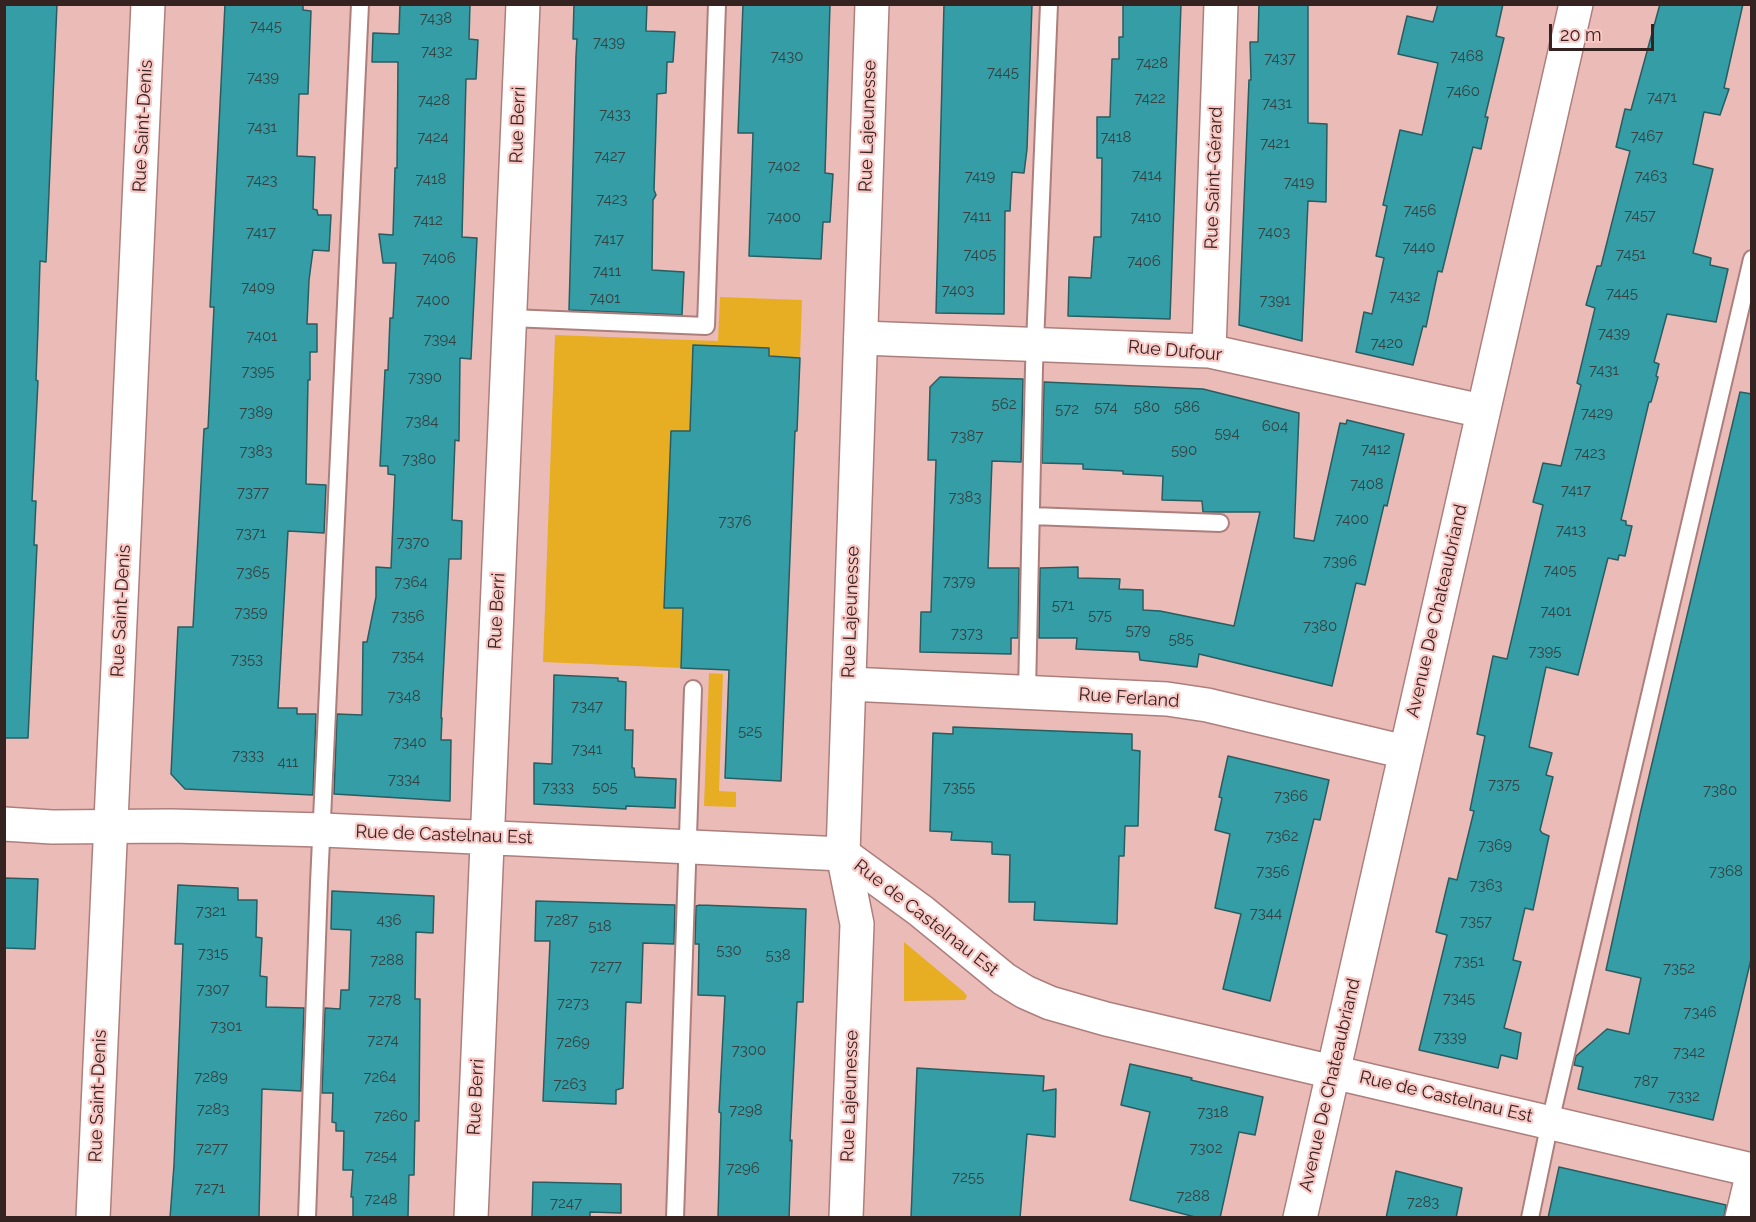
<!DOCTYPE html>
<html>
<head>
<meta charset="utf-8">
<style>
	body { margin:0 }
	#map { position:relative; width:1756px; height:1222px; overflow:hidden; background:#ebbbb8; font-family:Raleway,sans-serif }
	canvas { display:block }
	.frame { position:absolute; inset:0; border:6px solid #352322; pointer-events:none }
	.scale { position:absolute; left:1549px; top:24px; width:105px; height:27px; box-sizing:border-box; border:3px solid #352322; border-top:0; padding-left:8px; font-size:18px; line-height:21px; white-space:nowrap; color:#352322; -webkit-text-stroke:4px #f9c8c4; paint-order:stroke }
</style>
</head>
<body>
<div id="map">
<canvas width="1756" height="1222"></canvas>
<div class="frame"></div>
<div class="scale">20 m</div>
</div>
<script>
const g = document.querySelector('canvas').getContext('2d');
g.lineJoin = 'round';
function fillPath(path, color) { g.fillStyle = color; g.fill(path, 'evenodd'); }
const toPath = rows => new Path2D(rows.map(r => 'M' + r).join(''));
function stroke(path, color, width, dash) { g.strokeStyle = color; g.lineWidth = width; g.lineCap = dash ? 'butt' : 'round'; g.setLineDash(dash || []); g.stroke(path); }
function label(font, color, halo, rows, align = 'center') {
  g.font = font + ' Raleway,sans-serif'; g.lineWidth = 4.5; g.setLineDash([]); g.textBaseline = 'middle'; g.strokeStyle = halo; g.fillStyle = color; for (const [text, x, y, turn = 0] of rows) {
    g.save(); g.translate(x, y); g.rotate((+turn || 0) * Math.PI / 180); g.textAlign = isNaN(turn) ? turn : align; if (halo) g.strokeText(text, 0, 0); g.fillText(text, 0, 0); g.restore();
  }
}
const green = toPath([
	[720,297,802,300,800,358,769,356,768,348,729,346,692,359,690,431,671,431,664,607,683,608,681,668,543,662,555,335,718,341],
	[709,673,723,674,719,791,736,792,736,807,704,806],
	[904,942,964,992,967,996,965,1000,904,1001]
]);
const building = toPath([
	[4,4,57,4,46,262,40,261,38,328,36,380,38,381,32,501,36,501,34,545,37,545,28,738,4,738,4,4],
	[225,4,303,4,303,10,311,11,308,94,299,94,297,156,315,157,313,209,317,210,318,215,331,215,329,251,313,250,309,280,307,324,317,324,317,352,310,352,310,380,308,380,306,484,326,485,324,533,288,531,278,708,297,708,297,714,316,714,313,795,185,789,171,774,178,627,193,627,204,429,208,428,214,307,210,307,225,4],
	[400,4,470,4,469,39,478,40,476,79,466,79,462,237,477,238,471,359,460,358,459,441,455,440,452,520,462,521,461,559,449,559,441,718,442,718,441,740,451,740,450,801,334,794,337,714,362,715,363,642,367,642,376,597,376,567,391,568,395,475,388,474,388,466,380,466,385,370,388,370,390,318,393,318,396,263,383,263,379,234,393,235,395,168,397,168,398,62,372,62,373,33,399,34,400,4],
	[574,4,647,4,646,31,675,32,673,62,667,62,666,93,657,94,654,190,656,195,653,200,652,270,684,272,682,315,569,310,576,56,577,39,573,39,574,4],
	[743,4,830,4,825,173,833,174,830,222,823,222,821,259,749,256,753,133,738,133,743,4],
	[944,4,1032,4,1027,149,1024,173,1012,172,1010,211,1005,211,1004,314,936,313,944,4],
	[1123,4,1181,4,1170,319,1068,316,1069,277,1091,278,1094,237,1101,237,1102,158,1097,158,1097,117,1110,117,1112,59,1119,59,1119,37,1123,37,1123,4],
	[1259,4,1308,4,1308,123,1327,124,1326,202,1308,201,1302,341,1239,325,1249,80,1251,80,1250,42,1258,42,1259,4],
	[1438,4,1503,4,1496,36,1504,38,1485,117,1488,117,1481,149,1473,147,1442,272,1438,271,1426,327,1423,326,1413,365,1356,352,1364,312,1372,314,1384,258,1376,256,1387,206,1383,205,1400,130,1422,135,1438,63,1398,54,1407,16,1433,22,1438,4],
	[1660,4,1743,4,1724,88,1729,89,1720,115,1704,112,1693,164,1713,169,1693,253,1711,258,1710,265,1728,269,1716,322,1667,314,1654,362,1659,364,1656,376,1658,377,1651,402,1649,402,1621,520,1626,521,1626,525,1632,526,1625,556,1619,555,1618,560,1608,558,1578,675,1546,667,1529,747,1552,753,1546,775,1553,777,1540,830,1542,833,1549,836,1533,910,1525,908,1513,960,1521,962,1504,1028,1521,1033,1517,1059,1501,1055,1498,1068,1419,1050,1447,935,1436,932,1449,878,1457,880,1474,811,1470,810,1485,736,1477,734,1493,656,1507,659,1543,505,1533,502,1543,463,1561,466,1581,385,1577,383,1595,308,1586,305,1597,266,1601,266,1630,151,1616,147,1625,109,1631,110,1660,4],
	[693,345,769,348,769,356,800,358,797,431,795,431,781,781,725,778,729,670,681,668,683,608,664,608,671,431,690,431,693,345],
	[940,377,1023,379,1021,462,992,461,988,568,1019,568,1018,638,1011,638,1011,654,920,652,921,612,931,612,936,460,928,460,930,387,940,377],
	[1044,382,1203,389,1299,413,1294,538,1314,541,1340,423,1346,424,1347,420,1404,434,1387,506,1384,505,1365,585,1356,583,1332,686,1199,654,1197,667,1140,660,1139,652,1076,649,1077,638,1039,638,1040,568,1078,567,1078,578,1120,579,1119,589,1143,590,1143,610,1160,611,1234,626,1260,512,1203,512,1202,501,1162,500,1163,476,1123,474,1123,471,1083,469,1083,464,1042,463,1044,382],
	[1740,392,1752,394,1752,955,1713,1120,1578,1089,1583,1067,1574,1065,1576,1056,1607,1029,1629,1034,1641,978,1606,970,1641,810,1740,392],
	[554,675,618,678,618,681,626,682,625,730,633,730,632,768,634,768,635,777,676,779,675,808,626,806,626,809,534,804,534,763,552,764,554,675],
	[953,727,1132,734,1132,750,1140,751,1138,826,1125,826,1124,856,1119,856,1117,924,1034,920,1035,902,1009,902,1010,855,992,854,992,842,951,840,952,832,930,831,933,733,953,734,953,727],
	[1228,756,1329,780,1320,820,1314,819,1270,1001,1223,989,1241,914,1215,908,1230,834,1215,830,1222,798,1219,797,1228,756],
	[4,878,38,879,35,949,4,948,4,878],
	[178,885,238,888,238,900,257,900,256,937,262,938,260,976,267,977,266,1007,304,1008,301,1091,262,1089,259,1218,170,1218,174,1165,183,944,175,944,178,885],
	[332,891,434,896,433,933,416,932,415,999,420,999,419,1121,415,1121,414,1175,409,1175,408,1216,405,1218,353,1218,353,1197,351,1197,353,1170,343,1170,344,1131,336,1131,336,1123,332,1122,333,1093,322,1093,325,1008,340,1009,341,990,349,990,351,930,331,929,332,891],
	[536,901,675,905,674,944,643,943,641,1003,626,1002,623,1088,616,1090,616,1104,543,1101,550,941,535,941,536,901],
	[700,905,806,909,803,1002,797,1002,790,1141,792,1140,789,1218,718,1218,721,1113,719,1112,725,996,698,995,699,944,695,944,696,906,700,905],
	[1130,1064,1192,1078,1191,1080,1263,1097,1255,1135,1239,1132,1220,1218,1199,1218,1130,1200,1150,1112,1121,1105,1130,1064],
	[917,1068,1044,1076,1043,1091,1056,1089,1055,1137,1027,1134,1020,1218,911,1218,917,1068],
	[1559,1167,1726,1205,1724,1218,1548,1218,1559,1167],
	[1396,1171,1462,1188,1456,1218,1386,1218,1396,1171],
	[533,1182,621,1184,621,1213,590,1212,590,1218,532,1218,533,1182]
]);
const service = toPath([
	[510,318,706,326,717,4],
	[1031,516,1220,523],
	[1027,692,1034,368,1049,4],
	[307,1218,319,883,360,4],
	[675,1218,693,689],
	[1530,1218,1550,1122,1752,259]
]);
const minor = toPath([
	[861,338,1209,351,1482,411],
	[1209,351,1221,4],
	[849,684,1167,699,1207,705,1405,752],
	[4,824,52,827,171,826,323,830,843,854,921,911,1004,979,1025,992,1050,1003,1106,1019,1752,1170],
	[471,1218,523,4]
]);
const tertiary = toPath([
	[1300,1218,1576,4],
	[1742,1218,1752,1176]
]);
const secondary = toPath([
	[93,1218,148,4],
	[846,1218,857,924,843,854,844,824,872,4]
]);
const numberNames = [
	["7438",436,18],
	["7445",266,26],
	["7439",609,42],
	["7432",437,51],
	["7430",787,56],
	["7468",1467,56],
	["7437",1280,58],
	["7428",1152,63],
	["7445",1003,72],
	["7439",263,77],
	["7460",1463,91],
	["7471",1662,97],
	["7422",1150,98],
	["7428",434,100],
	["7431",1277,103],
	["7433",615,114],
	["7431",262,127],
	["7467",1647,136],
	["7424",433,137],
	["7418",1116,137],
	["7421",1275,143],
	["7427",610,156],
	["7402",784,166],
	["7414",1147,175],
	["7419",980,176],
	["7463",1651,176],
	["7418",431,179],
	["7423",262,180],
	["7419",1299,182],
	["7423",612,199],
	["7456",1420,210],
	["7457",1640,215],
	["7411",977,216],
	["7400",784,217],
	["7410",1146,217],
	["7412",428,220],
	["7417",261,232],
	["7403",1274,232],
	["7417",609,239],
	["7440",1419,247],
	["7405",980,254],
	["7451",1631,254],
	["7406",439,258],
	["7406",1144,261],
	["7411",607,271],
	["7409",258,287],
	["7403",958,290],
	["7445",1622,293],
	["7432",1405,296],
	["7401",605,298],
	["7400",433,300],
	["7391",1275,300],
	["7439",1614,333],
	["7401",262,336],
	["7394",440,339],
	["7420",1387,343],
	["7431",1604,370],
	["7395",258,371],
	["7390",425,377],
	["562",1004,404],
	["574",1106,407],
	["580",1147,407],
	["586",1187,407],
	["572",1067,409],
	["7389",256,412],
	["7429",1597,413],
	["7384",422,421],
	["604",1275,426],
	["594",1227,433],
	["7387",967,436],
	["7412",1376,449],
	["590",1184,450],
	["7383",256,451],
	["7423",1590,453],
	["7380",419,459],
	["7408",1367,484],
	["7417",1576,490],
	["7377",253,492],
	["7383",965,497],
	["7400",1352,519],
	["7376",735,521],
	["7413",1571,530],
	["7371",251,533],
	["7370",413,542],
	["7396",1340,561],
	["7405",1560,570],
	["7365",253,572],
	["7379",959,581],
	["7364",411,582],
	["571",1063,605],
	["7401",1556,611],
	["7359",251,612],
	["575",1100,615],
	["7356",408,616],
	["7380",1320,626],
	["579",1138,630],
	["7373",967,633],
	["585",1181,639],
	["7395",1545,651],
	["7354",408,656],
	["7353",247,659],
	["7348",404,696],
	["7347",587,706],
	["525",750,731],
	["7340",410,742],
	["7341",587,749],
	["7333",248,755],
	["411",288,762],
	["7334",404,779],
	["7375",1504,784],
	["7333",558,787],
	["505",605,787],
	["7355",959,787],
	["7380",1720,790],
	["7366",1291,796],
	["7362",1282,836],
	["7369",1495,845],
	["7356",1273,871],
	["7368",1726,871],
	["7363",1486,885],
	["7321",211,911],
	["7344",1266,913],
	["436",389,920],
	["7287",562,920],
	["7357",1476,921],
	["518",600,926],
	["530",729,950],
	["7315",213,953],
	["538",778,955],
	["7288",387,960],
	["7351",1469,961],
	["7277",606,966],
	["7352",1679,968],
	["7307",213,989],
	["7345",1459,998],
	["7278",385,1000],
	["7273",573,1003],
	["7346",1700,1012],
	["7301",226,1026],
	["7339",1450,1037],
	["7274",383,1040],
	["7269",573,1042],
	["7300",749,1050],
	["7342",1689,1052],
	["7289",211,1077],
	["7264",380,1077],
	["787",1646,1081],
	["7263",570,1084],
	["7332",1684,1096],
	["7283",213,1109],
	["7298",746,1110],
	["7318",1213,1112],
	["7260",391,1116],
	["7277",212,1148],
	["7302",1206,1148],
	["7254",381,1156],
	["7296",743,1168],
	["7255",968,1177],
	["7271",210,1188],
	["7288",1193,1196],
	["7248",381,1199],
	["7283",1423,1202],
	["7247",566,1203]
];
const streetNames = [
	["Rue Berri",518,125,-88],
	["Rue Saint-Denis",143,126,-87],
	["Rue Lajeunesse",868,126,-88],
	["Rue Saint-Gérard",1214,178,-88],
	["Rue Dufour",1175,351,5],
	["Rue Saint-Denis",121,611,-87],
	["Rue Berri",497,611,-87],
	["Avenue De Chateaubriand",1437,611,-77],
	["Rue Lajeunesse",851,612,-88],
	["Rue Ferland",1129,698,4],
	["Rue de Castelnau Est",444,835,2],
	["Rue de Castelnau Est",926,918,38],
	["Avenue De Chateaubriand",1330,1085,-77],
	["Rue Saint-Denis",98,1096,-88],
	["Rue Lajeunesse",850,1096,-88],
	["Rue Berri",476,1097,-87],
	["Rue de Castelnau Est",1446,1097,13]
];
fillPath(green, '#e7ae24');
fillPath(building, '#359da5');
stroke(building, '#285d61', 1.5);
stroke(service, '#ac7f7c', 20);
stroke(minor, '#ac7f7c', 36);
stroke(tertiary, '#ac7f7c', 36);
stroke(secondary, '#ac7f7c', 36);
stroke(service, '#fff', 16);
stroke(minor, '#fff', 33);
stroke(tertiary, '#fff', 33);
stroke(secondary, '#fff', 33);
label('15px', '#354243', null, numberNames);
label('18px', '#352322', '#f9c8c4', streetNames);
</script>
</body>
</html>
